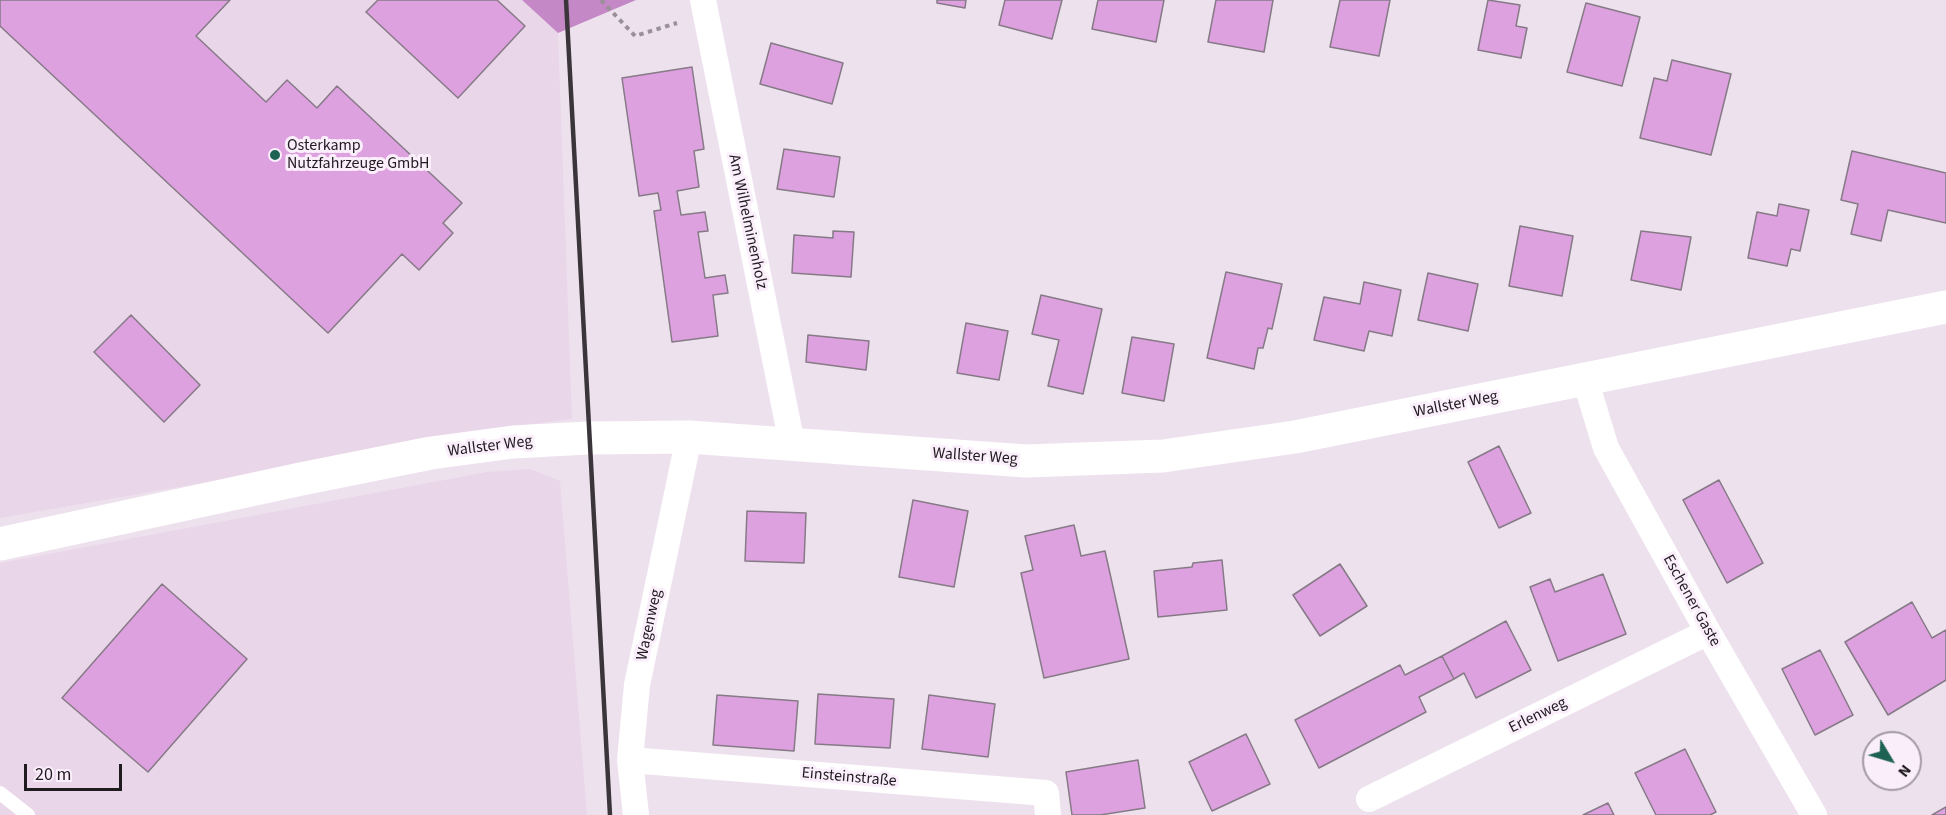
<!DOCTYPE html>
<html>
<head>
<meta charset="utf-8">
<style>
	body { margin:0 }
	#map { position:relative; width:1946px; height:815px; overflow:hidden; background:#eee1ee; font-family:"Source Sans 3",sans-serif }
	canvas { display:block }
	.north { position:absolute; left:1862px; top:731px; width:60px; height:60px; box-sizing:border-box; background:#fbeefb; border:2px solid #a39aa3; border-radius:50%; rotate:128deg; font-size:16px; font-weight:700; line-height:24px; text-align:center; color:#1f1b1f }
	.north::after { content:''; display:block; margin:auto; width:21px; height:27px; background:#1e6254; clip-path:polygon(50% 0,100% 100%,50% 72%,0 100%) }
	.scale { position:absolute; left:24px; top:764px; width:98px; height:27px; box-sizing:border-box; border:3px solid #1f1b1f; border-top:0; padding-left:8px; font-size:18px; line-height:21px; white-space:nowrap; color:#1f1b1f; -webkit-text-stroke:4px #fbeefb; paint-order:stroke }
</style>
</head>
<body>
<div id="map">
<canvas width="1946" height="815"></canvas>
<div class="north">N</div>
<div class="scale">20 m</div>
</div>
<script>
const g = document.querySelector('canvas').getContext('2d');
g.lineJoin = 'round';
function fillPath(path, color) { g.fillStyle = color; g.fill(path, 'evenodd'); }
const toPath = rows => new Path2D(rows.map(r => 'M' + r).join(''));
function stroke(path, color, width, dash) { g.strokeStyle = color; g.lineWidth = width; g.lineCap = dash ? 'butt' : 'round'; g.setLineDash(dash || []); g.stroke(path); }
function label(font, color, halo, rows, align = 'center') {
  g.font = font + ' "Source Sans 3",sans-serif'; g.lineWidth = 6; g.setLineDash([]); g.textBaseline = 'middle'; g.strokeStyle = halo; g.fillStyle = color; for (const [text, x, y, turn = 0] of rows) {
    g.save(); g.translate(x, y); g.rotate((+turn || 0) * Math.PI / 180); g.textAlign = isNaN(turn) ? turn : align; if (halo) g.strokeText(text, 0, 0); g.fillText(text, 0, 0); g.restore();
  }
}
const built = toPath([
	[0,0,522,0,558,33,572,419,453,434,323,462,0,518],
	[530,469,560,481,587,815,0,815,0,563,487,472]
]);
const forest = toPath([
	[522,0,636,0,558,33]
]);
const building = toPath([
	[0,0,230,0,196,36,266,102,287,80,317,108,337,86,462,203,443,223,453,233,419,270,402,254,328,333,0,26,0,0],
	[378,0,497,0,525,26,458,98,366,12,378,0],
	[937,0,966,0,965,8,937,3,937,0],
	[1005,0,1062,0,1052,39,999,25,1005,0],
	[1098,0,1164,0,1156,42,1092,29,1098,0],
	[1216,0,1273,0,1264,52,1208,42,1216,0],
	[1340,0,1390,0,1379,56,1330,47,1340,0],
	[1488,0,1520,5,1516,26,1527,28,1521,58,1478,50,1488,0],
	[1586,3,1640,17,1622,86,1567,72,1586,3],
	[771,43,843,63,832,104,760,84,771,43],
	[1672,60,1731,74,1711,155,1640,138,1654,78,1667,81,1672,60],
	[692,67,704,149,694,151,699,187,677,191,681,215,705,212,708,231,698,232,705,278,725,275,728,293,713,295,718,336,672,342,654,211,661,210,658,193,639,196,622,78,692,67],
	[784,149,840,157,834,197,777,189,784,149],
	[1852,151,1946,173,1946,223,1888,210,1881,241,1851,234,1858,204,1841,200,1852,151],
	[1779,204,1809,210,1800,251,1791,249,1787,266,1748,258,1757,212,1777,216,1779,204],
	[1520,226,1573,236,1562,296,1509,286,1520,226],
	[833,231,854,232,851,277,792,273,794,235,833,238,833,231],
	[1641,231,1691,237,1681,290,1631,280,1641,231],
	[1226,272,1282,284,1272,329,1268,328,1263,348,1258,348,1254,369,1207,358,1226,272],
	[1428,273,1478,284,1468,331,1418,320,1428,273],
	[1364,282,1401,290,1392,336,1369,331,1364,351,1314,340,1324,297,1360,304,1364,282],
	[1041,295,1102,309,1083,394,1048,386,1059,340,1032,334,1041,295],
	[131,315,200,385,164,422,94,352,131,315],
	[966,323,1008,331,999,380,957,373,966,323],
	[808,335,869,341,866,370,806,362,808,335],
	[1132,337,1174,344,1164,401,1122,393,1132,337],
	[1499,446,1531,513,1499,528,1468,462,1499,446],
	[1719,480,1763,563,1727,583,1683,500,1719,480],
	[913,500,968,511,954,587,899,577,913,500],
	[747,511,806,513,804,563,745,561,747,511],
	[1074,525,1081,556,1105,551,1129,659,1044,678,1021,573,1033,570,1025,536,1074,525],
	[1222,560,1227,610,1158,617,1154,571,1192,567,1193,563,1222,560],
	[1340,564,1367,606,1320,636,1293,595,1340,564],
	[1603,574,1626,634,1558,661,1530,587,1550,579,1555,592,1603,574],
	[162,584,247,659,148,772,62,698,162,584],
	[1912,602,1932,638,1946,630,1946,680,1888,715,1845,642,1912,602],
	[1506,621,1531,670,1476,698,1464,673,1454,679,1442,656,1506,621],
	[1820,650,1853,715,1815,735,1782,669,1820,650],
	[1442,656,1454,679,1419,697,1426,712,1319,768,1295,720,1400,665,1405,675,1442,656],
	[818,694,894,699,890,748,815,744,818,694],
	[717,695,798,701,794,751,713,745,717,695],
	[929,695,995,704,988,757,922,749,929,695],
	[1246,734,1270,784,1212,811,1189,762,1246,734],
	[1685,749,1716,812,1710,815,1656,815,1635,773,1685,749],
	[1138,760,1145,808,1100,815,1072,815,1066,772,1138,760],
	[1608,803,1614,815,1583,815,1608,803],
	[1946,807,1946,815,1932,815,1946,807]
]);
const path = toPath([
	[601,0,635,36,677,23]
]);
const service = toPath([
	[0,793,28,815]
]);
const minor = toPath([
	[703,0,792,444],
	[1585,379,1606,448,1708,632,1814,815],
	[630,760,1046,793,1048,815],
	[1369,799,1708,632],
	[636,815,630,760,637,685,689,437]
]);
const tertiary = toPath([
	[0,544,301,479,431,453,513,442,588,438,689,437,1026,461,1163,456,1295,437,1946,307]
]);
const rail = toPath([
	[566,0,610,815]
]);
const markers = [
	[275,155,6,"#1e6254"]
];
const poiNames = [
	["Osterkamp",287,146],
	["Nutzfahrzeuge GmbH",287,164]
];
const streetNames = [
	["Am Wilhelminenholz",747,222,78],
	["Wallster Weg",1456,405,-11],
	["Wallster Weg",490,447,-7],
	["Wallster Weg",975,457,4],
	["Eschener Gaste",1691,601,61],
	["Wagenweg",650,625,-78],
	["Erlenweg",1538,716,-26],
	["Einsteinstraße",849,778,5]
];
fillPath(built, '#e9d6e9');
fillPath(forest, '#c488c6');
fillPath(building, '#dea1e0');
stroke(building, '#867a86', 1.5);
stroke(path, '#9a909a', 4, [4.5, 4.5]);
stroke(service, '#fff', 14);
stroke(minor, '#fff', 26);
stroke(tertiary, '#fff', 33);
stroke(rail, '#3a353a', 4.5);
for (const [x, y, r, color] of markers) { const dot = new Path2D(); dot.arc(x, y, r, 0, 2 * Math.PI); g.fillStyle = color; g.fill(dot); stroke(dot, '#fbeefb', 2); }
label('16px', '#1f1b1f', '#fbeefb', poiNames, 'left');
label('16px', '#1f1b1f', '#fbeefb', streetNames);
</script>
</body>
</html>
